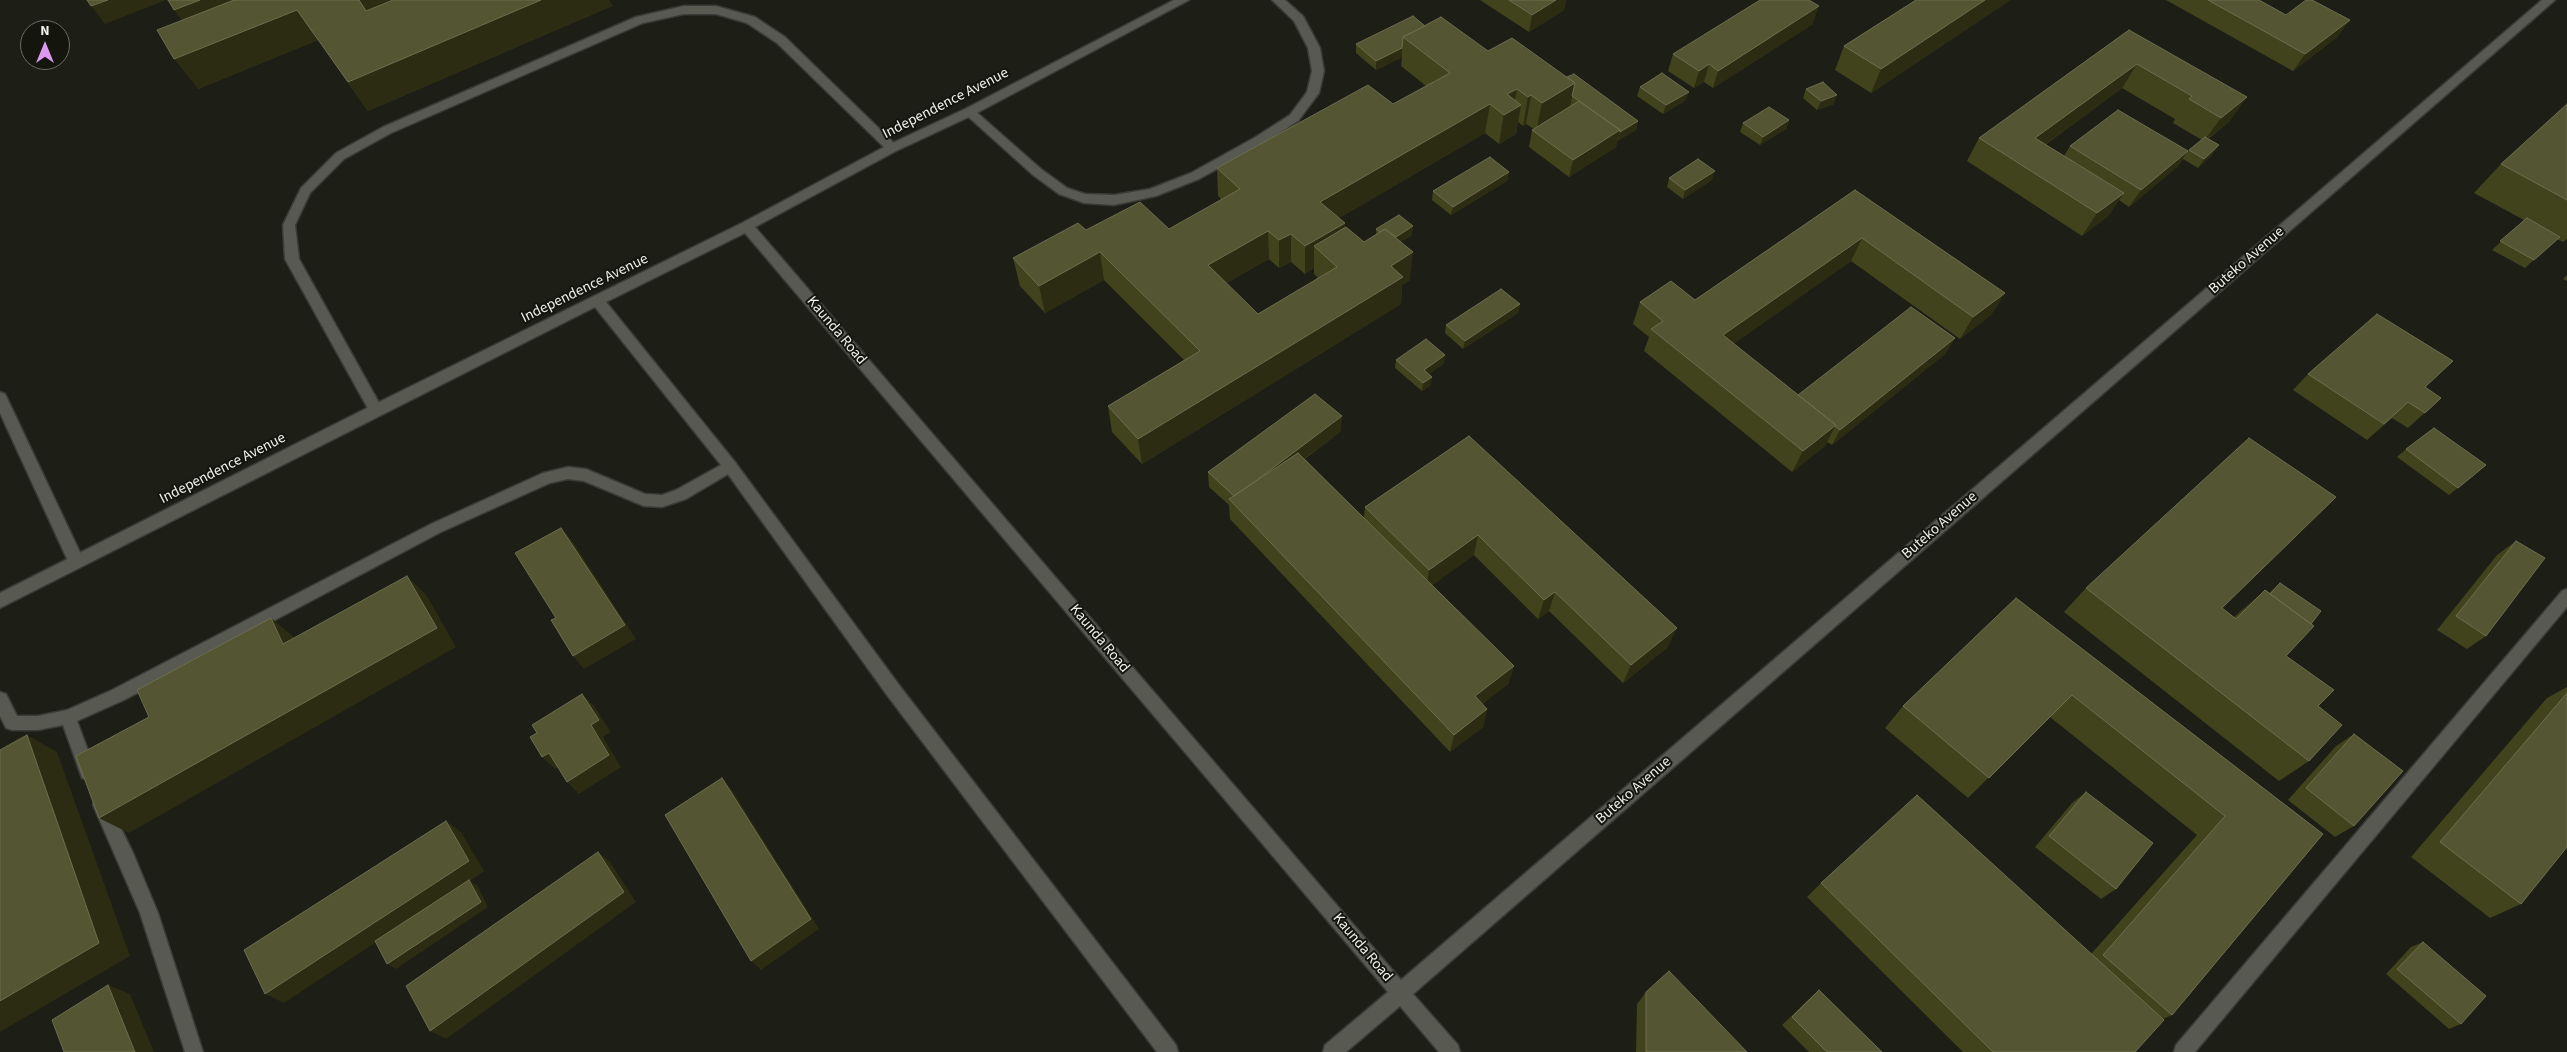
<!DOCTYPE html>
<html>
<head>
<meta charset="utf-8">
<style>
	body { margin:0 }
	#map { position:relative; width:2567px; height:1052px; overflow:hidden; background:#1d1e16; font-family:"Source Sans 3",sans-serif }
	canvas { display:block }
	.north { position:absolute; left:20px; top:20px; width:50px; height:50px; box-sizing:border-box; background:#14150d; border:1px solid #6c6c65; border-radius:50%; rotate:0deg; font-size:14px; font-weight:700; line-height:20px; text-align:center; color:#efefea }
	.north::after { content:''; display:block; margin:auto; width:18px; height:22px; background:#de98f2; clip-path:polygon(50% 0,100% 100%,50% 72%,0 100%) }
</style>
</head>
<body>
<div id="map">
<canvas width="2567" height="1052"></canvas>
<div class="north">N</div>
</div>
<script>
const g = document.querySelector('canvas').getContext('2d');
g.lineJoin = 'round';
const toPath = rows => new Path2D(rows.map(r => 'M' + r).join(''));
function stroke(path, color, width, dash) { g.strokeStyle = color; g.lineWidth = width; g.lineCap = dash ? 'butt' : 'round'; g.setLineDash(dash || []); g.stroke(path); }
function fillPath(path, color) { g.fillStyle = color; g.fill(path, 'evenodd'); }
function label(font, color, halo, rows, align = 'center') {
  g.font = font + ' "Source Sans 3",sans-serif'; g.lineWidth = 4; g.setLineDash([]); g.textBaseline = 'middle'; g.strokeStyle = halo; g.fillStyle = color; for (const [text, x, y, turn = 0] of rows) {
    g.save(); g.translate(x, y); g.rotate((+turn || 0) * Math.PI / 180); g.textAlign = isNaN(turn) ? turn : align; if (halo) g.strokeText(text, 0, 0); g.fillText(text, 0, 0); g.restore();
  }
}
const lane = toPath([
	[1272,0,1285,0,1303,16,1320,48,1324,71,1319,93,1298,121,1262,144,1199,179,1156,196,1114,205,1084,203,1059,194,1033,175,963,112,969,108,973,109,1041,169,1067,188,1085,194,1114,195,1150,189,1191,173,1254,138,1290,115,1307,92,1312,71,1308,48,1294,21,1272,0],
	[684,6,716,6,755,17,785,37,896,145,898,148,896,151,888,151,777,43,747,23,716,14,684,14,643,23,391,133,344,159,310,193,295,225,299,259,383,410,381,414,371,414,285,259,283,225,301,188,336,153,383,127,636,17,684,6],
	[0,392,5,394,7,398,84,561,81,566,76,567,71,566,68,561,0,413,0,392],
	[730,460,735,462,737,466,735,470,686,499,662,507,644,506,584,481,568,479,550,483,441,532,124,700,77,721,96,772,94,778,88,780,82,778,63,725,38,730,12,730,6,728,0,716,0,692,6,694,17,716,38,716,67,710,112,690,431,524,543,473,568,467,586,469,645,494,662,495,676,490,730,460],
	[2567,589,2567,607,2195,1052,2174,1052,2176,1045,2562,591,2567,589],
	[101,797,107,799,133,853,158,913,203,1052,185,1052,140,913,93,805,95,799,101,797]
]);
const street = toPath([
	[1174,0,1189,0,973,115,896,151,755,227,1401,980,2542,0,2555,0,1413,994,1458,1045,1460,1052,1439,1052,1400,1006,1346,1052,1323,1052,1325,1045,1388,992,745,233,606,302,735,462,899,685,1176,1045,1178,1052,1157,1052,887,695,725,470,595,307,0,608,0,593,371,406,742,223,888,145,965,109,1174,0]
]);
const wall = toPath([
	[168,0,609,0,612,6,368,111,318,40,198,89,182,20],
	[1480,0,1566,0,1564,10,1529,32],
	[1916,0,2010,0,1871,93,1835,70,1844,46],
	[2166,0,2259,0,2286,15,2350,20,2337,37,2293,71],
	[1813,24,1713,88,1704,82,1694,88,1668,71,1673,54],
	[1425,26,1488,51,1567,77,1638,121,1636,130,1617,141,1616,147,1569,177,1529,147,1532,130,1534,129,1526,124,1523,126,1518,122,1516,134,1499,144,1485,133,1339,218,1345,223,1345,228,1364,242,1376,234,1376,229,1412,235,1401,242,1410,280,1402,285,1401,304,1142,464,1112,432,1108,406,1184,360,1104,280,1045,313,1020,286,1013,258,1086,230,1169,229,1222,200,1218,196,1217,168,1393,104,1426,86,1401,66,1402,57,1376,70,1356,53,1356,44],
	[1269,259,1279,268,1291,262,1305,274,1314,268,1314,274,1318,278,1258,314,1226,283],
	[2129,30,2230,121,2208,139,2213,154,2198,168,2183,159,2176,168,2129,207,2119,200,2108,216,2082,236,1967,161,1979,138],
	[2122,88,2175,119,2173,123,2202,140,2188,151,2070,146,2064,156,2045,145],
	[1640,87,1686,100,1663,114,1637,96],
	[1806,89,1834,104,1817,110,1803,98],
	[2567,104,2567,239,2563,242,2557,239,2525,268,2492,250,2524,220,2474,193,2501,164],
	[1789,120,1786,129,1760,145,1740,132,1743,123],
	[1509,172,1507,181,1451,215,1432,200,1433,191],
	[1669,178,1712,180,1683,199,1667,187],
	[1855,190,2005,293,1991,315,1960,339,1851,261,1733,344,1798,395,1955,338,1945,354,1832,445,1827,442,1825,446,1792,472,1644,351,1649,337,1633,324,1640,302,1695,300],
	[2567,275,2567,281,2563,279],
	[1520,304,1518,313,1463,349,1445,333,1446,325],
	[1396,360,1444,363,1429,374,1431,385,1422,391,1395,368],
	[2308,374,2441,398,2408,428,2392,418,2367,440,2293,390],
	[1341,431,1305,459,1364,518,1365,507,1469,436,1668,647,1623,683,1549,611,1538,619,1474,555,1432,585,1514,666,1508,684,1482,704,1487,709,1483,727,1450,752,1230,519,1229,505,1209,487,1208,472],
	[2406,449,2486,465,2449,495,2397,457],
	[2516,541,2486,636,2467,649,2437,630,2497,555],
	[2280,583,2311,624,2286,656,2318,706,2309,761,2279,781,2064,612,2086,588,2222,608,2234,617,2265,590,2269,593],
	[2016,598,2323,834,2172,1015,2163,1019,2135,1052,1963,1052,1807,897,1821,883,2091,954,2197,835,2050,717,1968,798,1885,728,1903,706],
	[2567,687,2567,847,2521,904,2490,918,2411,857,2547,698],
	[2354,734,2354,826,2335,837,2288,800,2336,746],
	[2086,792,2116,889,2101,899,2035,847,2072,803],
	[2423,942,2461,1024,2449,1029,2386,974,2411,947],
	[1819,990,1882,1052,1809,1052,1782,1025,1809,999],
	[1646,992,1747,1052,1636,1052,1637,1004]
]);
const shadedWall = toPath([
	[108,0,166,0,105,24,91,6],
	[200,0,296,0,197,40,174,10],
	[358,0,415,0,370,18],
	[541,0,609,0,612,6,368,111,348,82],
	[1556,0,1566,0,1564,10,1529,32,1532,15],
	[1985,0,2010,0,1871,93,1881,69],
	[1819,6,1813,24,1713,88,1718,71],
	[297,10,318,40,198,89,174,59],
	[2350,20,2337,37,2293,71,2305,54],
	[1402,48,1402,57,1376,70,1376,61],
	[1709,64,1704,82,1694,88,1699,71],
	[2137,64,2122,88,2021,162,2035,138],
	[1575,83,1569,112,1536,132,1542,103],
	[1517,89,1513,110,1521,105,1516,134,1499,144,1507,94],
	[1689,92,1686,100,1663,114,1666,105],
	[1531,95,1526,124,1523,126,1528,97],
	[1837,95,1834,104,1817,110,1821,101],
	[2247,97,2230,121,2204,141,2221,118],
	[1490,104,1485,133,1319,230,1320,202],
	[1789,120,1786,129,1760,145,1763,137],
	[1638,121,1636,130,1618,141,1620,132],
	[1620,130,1616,147,1569,177,1573,160],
	[2219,145,2213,154,2198,168,2204,159],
	[2188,151,2176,168,2129,207,2141,190],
	[1715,171,1712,180,1683,199,1685,190],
	[1509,172,1507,181,1451,215,1453,207],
	[2124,193,2108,216,2082,236,2097,213],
	[1345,223,1343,251,1314,246,1314,268,1305,274,1305,246],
	[1413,226,1412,235,1390,250,1390,241],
	[1268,231,1269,259,1210,293,1208,265],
	[1291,234,1291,262,1279,268,1279,240],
	[1862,238,1851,261,1714,358,1723,335],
	[1100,252,1104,280,1045,313,1039,286],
	[1413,252,1410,280,1402,285,1401,304,1142,464,1138,439,1391,266],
	[2005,293,1991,315,1960,339,1973,317],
	[1520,304,1518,313,1463,349,1465,341],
	[1955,338,1945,354,1832,445,1840,430],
	[1445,355,1444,363,1423,378,1424,370],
	[1432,377,1431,385,1422,391,1423,383],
	[1342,416,1341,431,1238,509,1235,497],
	[1836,425,1825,446,1792,472,1803,451],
	[561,528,573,542,636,639,584,669,573,656],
	[1478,535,1474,555,1426,590,1429,570],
	[407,576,427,596,456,647,129,833,99,818],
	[1555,592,1549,611,1538,619,1544,600],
	[271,618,294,637,306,662,283,644],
	[1677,628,1668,647,1623,683,1631,665],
	[1514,666,1508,684,1470,714,1475,696],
	[582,694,594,706,611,732,603,737,621,767,579,794,567,782,591,725],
	[1487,709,1483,727,1450,752,1454,735],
	[27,735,57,752,130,956,0,1032,0,1001],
	[549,753,562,765,555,769,542,757],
	[722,778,732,790,819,929,761,970,751,961],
	[446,821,461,832,484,871,470,881,477,885,488,907,396,969,387,964,469,881,284,1003,265,994],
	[598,852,610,862,636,902,446,1039,430,1031],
	[108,985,130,994,154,1052,135,1052]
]);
const building = toPath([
	[87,0,108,0,91,6,87,0],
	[168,0,200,0,174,10,168,0],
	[234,0,359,0,366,11,393,0,541,0,348,82,297,10,174,59,157,30,234,0],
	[1509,0,1556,0,1532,15,1509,0],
	[1760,0,1809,0,1819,6,1718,71,1709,64,1699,71,1673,54,1760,0],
	[1916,0,1985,0,1881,69,1844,46,1916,0],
	[2208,0,2259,0,2286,15,2306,0,2312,0,2350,20,2305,54,2208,0],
	[1413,16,1425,26,1403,37,1402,48,1376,61,1356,44,1413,16],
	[1441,17,1488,51,1512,38,1575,83,1542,103,1531,95,1528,97,1517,89,1507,94,1521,105,1504,115,1490,104,1320,202,1345,223,1305,246,1291,234,1279,240,1268,231,1208,265,1258,314,1337,267,1314,246,1346,227,1364,242,1385,229,1413,252,1391,266,1403,277,1138,439,1108,406,1200,351,1100,252,1039,286,1013,258,1078,223,1086,230,1140,202,1169,229,1240,189,1217,168,1368,85,1393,104,1450,73,1403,37,1441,17],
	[2129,30,2247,97,2221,118,2189,99,2192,96,2137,64,2035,138,2124,193,2097,213,1979,138,2129,30],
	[1662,73,1689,92,1666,105,1640,87,1662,73],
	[1574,74,1638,121,1620,132,1620,130,1572,96,1575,83,1567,77,1574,74],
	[1823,82,1837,95,1821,101,1806,89,1823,82],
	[1579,101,1620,130,1573,160,1532,130,1579,101],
	[2567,104,2567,200,2501,164,2567,104],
	[1769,107,1789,120,1763,137,1743,123,1769,107],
	[2118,110,2188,151,2141,190,2070,146,2118,110],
	[2205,137,2219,145,2204,159,2189,150,2205,137],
	[1490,157,1509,172,1453,207,1433,191,1490,157],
	[1698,159,1715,171,1685,190,1669,178,1698,159],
	[1855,190,2005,293,1973,317,1862,238,1723,335,1836,425,1803,451,1651,329,1663,321,1640,302,1671,281,1695,300,1855,190],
	[1399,215,1413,226,1396,237,1385,229,1380,232,1376,229,1399,215],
	[2527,218,2560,237,2534,260,2500,241,2527,218],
	[1501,289,1520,304,1465,341,1446,325,1501,289],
	[1911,307,1955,338,1840,430,1835,426,1836,425,1798,395,1911,307],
	[2377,314,2453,361,2425,387,2441,398,2425,413,2408,402,2384,424,2308,374,2377,314],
	[1426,339,1445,355,1424,370,1432,377,1423,383,1396,360,1426,339],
	[1315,394,1342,416,1253,483,1234,496,1208,472,1315,394],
	[2434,428,2486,465,2458,488,2406,449,2434,428],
	[1469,436,1677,628,1631,665,1555,592,1544,600,1478,535,1429,570,1365,507,1469,436],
	[2249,438,2336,497,2222,608,2236,619,2265,590,2314,626,2286,656,2334,690,2318,706,2342,725,2309,761,2086,588,2249,438],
	[1298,453,1514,666,1475,696,1487,709,1454,735,1229,499,1298,453],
	[561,528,625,625,573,656,551,620,556,618,515,553,561,528],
	[2516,541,2545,558,2486,636,2456,616,2516,541],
	[407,576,437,628,99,818,76,756,149,717,137,690,271,618,283,644,407,576],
	[2280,583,2321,611,2311,624,2270,594,2280,583],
	[2016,598,2323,834,2172,1015,2103,955,2225,816,2072,695,1989,778,1903,706,2016,598],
	[2567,693,2567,847,2521,904,2440,842,2567,693],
	[582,694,599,720,591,725,609,755,567,782,549,753,542,757,530,737,537,733,532,725,582,694],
	[2354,734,2403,771,2354,826,2306,788,2354,734],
	[27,735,99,943,0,1001,0,750,27,735],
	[722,778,811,919,751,961,665,815,722,778],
	[2086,792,2153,843,2116,889,2049,836,2086,792],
	[1917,795,2164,1020,2135,1052,1993,1052,1821,883,1917,795],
	[446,821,469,861,265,994,244,950,446,821],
	[598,852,624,892,430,1031,406,986,598,852],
	[469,880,481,902,387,964,375,941,469,880],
	[2423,942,2486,996,2461,1024,2397,969,2423,942],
	[1669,971,1747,1052,1646,1052,1646,992,1669,971],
	[108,985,135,1052,64,1052,52,1020,108,985],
	[1819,990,1882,1052,1827,1052,1792,1017,1819,990]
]);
const streetNames = [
	["Independence Avenue",946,104,-27],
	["Buteko Avenue",2247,261,-41],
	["Independence Avenue",585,289,-26],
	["Kaunda Road",836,331,50],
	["Independence Avenue",223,469,-27],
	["Buteko Avenue",1940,526,-41],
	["Kaunda Road",1099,639,50],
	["Buteko Avenue",1634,791,-41],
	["Kaunda Road",1362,948,50]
];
stroke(lane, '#3a3b36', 3);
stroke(street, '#3a3b36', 3);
fillPath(lane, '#585950');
fillPath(street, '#585950');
fillPath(wall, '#41431c');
fillPath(shadedWall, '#2b2c11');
fillPath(building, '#545533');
stroke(building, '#6c6e4f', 1);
label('15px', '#efefea', '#14150d', streetNames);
</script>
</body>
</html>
